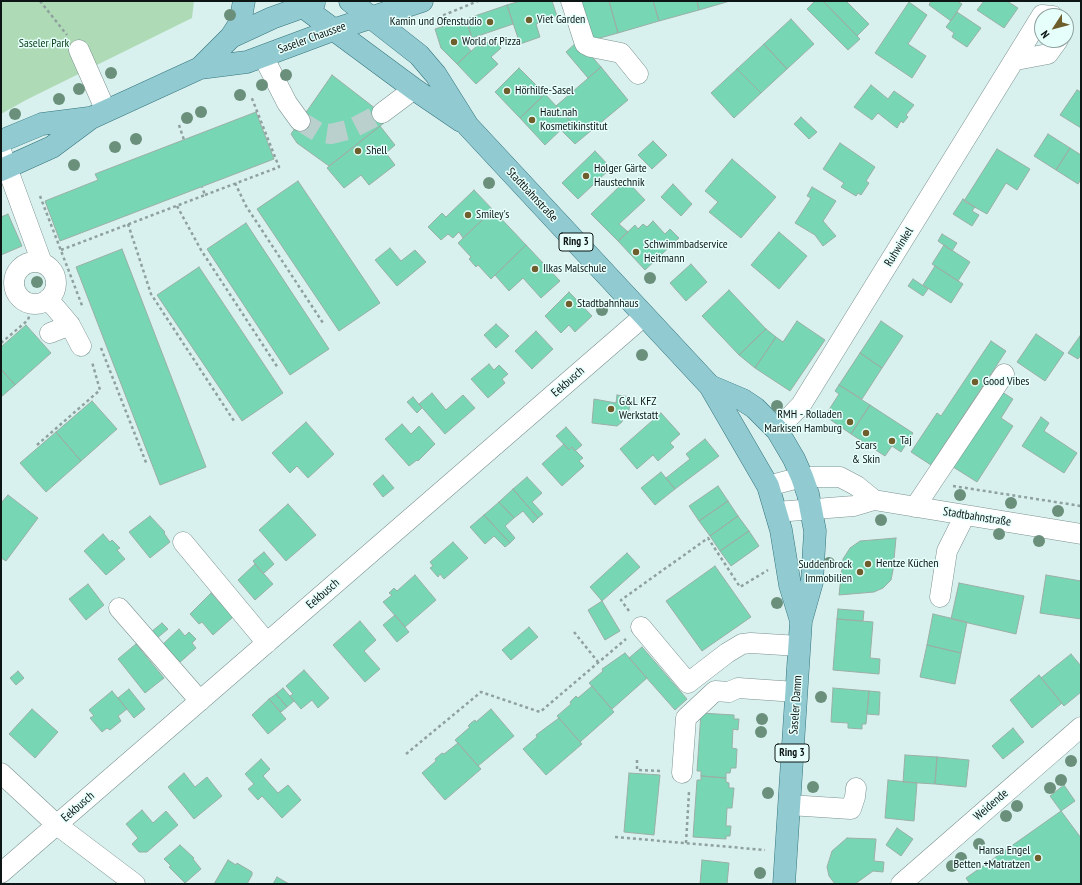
<!DOCTYPE html>
<html>
<head>
<meta charset="utf-8">
<style>
	body { margin:0 }
	#map { position:relative; width:1082px; height:885px; overflow:hidden; background:#d9f1ee; font-family:"PT Sans Narrow",sans-serif }
	canvas { display:block }
	.frame { position:absolute; inset:0; border:2px solid #0d1615; pointer-events:none }
	.north { position:absolute; left:1034px; top:8px; width:40px; height:40px; box-sizing:border-box; background:#e6fffb; border:1px solid #8fa29f; border-radius:50%; rotate:234deg; font-size:11px; font-weight:700; line-height:16px; text-align:center; color:#0d1615 }
	.north::after { content:''; display:block; margin:auto; width:14px; height:18px; background:#6e5e2c; clip-path:polygon(50% 0,100% 100%,50% 72%,0 100%) }
</style>
</head>
<body>
<div id="map">
<canvas width="1082" height="885"></canvas>
<div class="frame"></div>
<div class="north">N</div>
</div>
<script>
const g = document.querySelector('canvas').getContext('2d');
g.lineJoin = 'round';
function fillPath(path, color) { g.fillStyle = color; g.fill(path, 'evenodd'); }
const toPath = rows => new Path2D(rows.map(r => 'M' + r).join(''));
function stroke(path, color, width, dash) { g.strokeStyle = color; g.lineWidth = width; g.lineCap = dash ? 'butt' : 'round'; g.setLineDash(dash || []); g.stroke(path); }
function label(font, color, halo, rows, align = 'center') {
  g.font = font + ' "PT Sans Narrow",sans-serif'; g.lineWidth = 3; g.setLineDash([]); g.textBaseline = 'middle'; g.strokeStyle = halo; g.fillStyle = color; for (const [text, x, y, turn = 0] of rows) {
    g.save(); g.translate(x, y); g.rotate((+turn || 0) * Math.PI / 180); g.textAlign = isNaN(turn) ? turn : align; if (halo) g.strokeText(text, 0, 0); g.fillText(text, 0, 0); g.restore();
  }
}
const green = toPath([
	[1,1,194,1,192,18,26,100,1,114]
]);
const building = toPath([
	[520,1,552,1,557,16,536,24,540,37,520,44,507,5,520,1],
	[577,1,609,1,618,33,589,41,577,1],
	[609,1,653,1,659,21,618,33,609,1],
	[653,1,697,1,699,10,659,21,653,1],
	[697,1,730,1,699,10,697,1],
	[815,1,823,1,860,39,848,50,807,9,815,1],
	[823,1,846,1,869,24,857,36,823,1],
	[931,1,957,1,962,4,951,21,929,5,931,1],
	[984,1,1007,1,1018,8,1004,28,977,10,984,1],
	[909,2,927,15,908,44,926,56,912,78,875,53,909,2],
	[507,5,513,24,472,38,466,19,507,5],
	[957,12,981,28,967,47,952,37,954,33,946,27,957,12],
	[466,19,472,38,467,46,471,51,457,64,441,48,435,29,466,19],
	[791,19,814,44,787,69,764,44,791,19],
	[492,38,501,48,491,57,498,64,476,84,457,64,479,44,483,47,492,38],
	[578,41,601,67,588,78,566,52,578,41],
	[764,44,787,69,761,93,737,69,764,44],
	[601,67,628,100,575,144,561,130,570,121,556,106,601,67],
	[519,68,545,94,520,118,495,92,519,68],
	[737,69,761,93,734,118,711,93,737,69],
	[332,75,389,119,329,166,297,143,291,134,332,75],
	[871,85,888,99,894,91,914,105,906,115,908,117,903,123,901,121,897,128,878,113,872,120,854,107,871,85],
	[1077,90,1081,92,1081,128,1060,115,1077,90],
	[545,94,570,121,545,145,520,118,545,94],
	[256,112,274,159,60,241,45,201,98,180,95,174,256,112],
	[801,117,817,132,809,139,794,124,801,117],
	[380,126,395,145,386,153,395,165,369,185,361,175,344,188,327,168,380,126],
	[1048,134,1070,148,1056,170,1034,156,1048,134],
	[653,141,667,155,652,169,638,155,653,141],
	[840,143,875,167,866,181,869,183,861,195,858,193,856,196,841,187,844,183,823,169,840,143],
	[1070,148,1081,155,1081,179,1078,184,1056,170,1070,148],
	[997,149,1030,169,1017,190,1006,183,987,214,964,201,997,149],
	[595,151,611,168,578,199,562,183,595,151],
	[732,159,776,197,741,238,709,212,718,202,705,191,732,159],
	[626,180,645,200,619,224,628,232,618,241,591,214,626,180],
	[298,181,380,303,339,331,257,209,298,181],
	[673,184,692,204,681,216,661,197,673,184],
	[812,187,836,201,823,221,836,236,823,246,815,235,795,223,811,198,807,196,812,187],
	[474,190,493,210,463,238,459,232,453,238,448,234,441,240,428,227,442,213,446,217,474,190],
	[963,199,975,207,972,211,979,215,972,226,953,214,963,199],
	[493,210,526,245,491,279,478,265,476,267,469,259,471,257,458,243,493,210],
	[8,214,22,246,1,255,1,217,8,214],
	[653,221,665,234,670,229,679,238,645,270,618,241,635,225,638,229,643,224,647,227,653,221],
	[246,223,329,349,290,375,207,249,246,223],
	[779,232,807,256,779,289,751,265,779,232],
	[942,234,957,243,952,251,938,241,942,234],
	[526,245,560,281,541,298,523,278,509,291,495,275,526,245],
	[944,245,970,262,958,281,932,264,944,245],
	[390,248,401,261,415,250,426,262,397,286,375,260,390,248],
	[122,249,206,467,160,485,76,267,122,249],
	[691,264,707,282,686,301,670,283,691,264],
	[935,266,963,284,951,303,923,285,935,266],
	[199,267,283,393,242,421,157,295,199,267],
	[913,279,928,289,923,296,908,286,913,279],
	[729,290,766,329,739,355,702,316,729,290],
	[569,292,592,316,575,332,569,325,561,333,545,316,569,292],
	[797,321,825,340,790,391,755,368,776,337,783,342,797,321],
	[881,321,903,336,882,368,860,353,881,321],
	[496,324,509,336,496,348,484,335,496,324],
	[26,325,51,353,15,385,1,369,1,347,26,325],
	[766,329,776,337,755,368,739,355,766,329],
	[536,331,553,349,532,369,515,351,536,331],
	[1036,334,1064,353,1045,381,1017,362,1036,334],
	[1080,336,1081,355,1078,359,1068,353,1080,336],
	[991,341,1006,351,931,465,911,452,937,413,941,416,991,341],
	[860,353,882,368,862,399,839,385,860,353],
	[489,364,494,370,499,365,508,374,502,379,505,383,488,398,471,379,489,364],
	[1,369,15,385,1,397,1,369],
	[839,385,870,405,851,434,825,416,839,394,835,391,839,385],
	[999,390,1013,399,1001,418,1013,426,977,482,950,465,999,390],
	[432,393,446,410,463,395,475,408,445,434,419,404,432,393],
	[617,395,631,397,628,416,623,415,622,422,617,426,592,423,594,399,616,403,617,395],
	[413,397,422,408,417,413,407,402,413,397],
	[92,401,117,429,81,461,56,432,92,401],
	[870,405,913,433,901,452,892,446,885,456,851,434,870,405],
	[661,413,680,434,670,443,674,447,658,461,653,455,637,469,620,449,661,413],
	[1041,417,1049,423,1044,431,1077,453,1064,473,1022,446,1041,417],
	[306,422,334,454,308,478,297,466,290,473,272,453,306,422],
	[402,424,411,434,419,426,435,444,418,461,417,460,409,466,385,439,402,424],
	[566,427,582,445,575,451,572,447,569,450,556,436,566,427],
	[56,432,81,461,46,492,20,463,56,432],
	[705,439,719,456,675,489,666,478,690,459,686,454,705,439],
	[564,444,569,450,572,447,583,458,579,461,584,466,562,486,542,464,564,444],
	[661,472,675,489,655,505,641,488,661,472],
	[383,475,394,488,383,497,373,484,383,475],
	[527,477,542,493,532,502,543,514,538,518,513,489,527,477],
	[718,486,728,501,699,521,689,506,718,486],
	[513,489,538,518,533,523,523,511,514,518,499,502,513,489],
	[8,495,38,518,6,561,1,558,1,503,8,495],
	[728,501,738,516,710,536,699,521,728,501],
	[499,502,514,518,505,526,515,538,510,543,484,515,499,502],
	[288,504,316,535,286,561,259,530,288,504],
	[484,515,510,543,505,547,494,536,485,544,470,527,484,515],
	[150,516,165,532,164,533,170,542,150,558,129,532,150,516],
	[738,516,749,531,720,551,710,536,738,516],
	[749,531,759,546,731,566,720,551,749,531],
	[103,534,110,542,112,540,120,548,117,550,125,559,106,575,84,551,103,534],
	[896,538,893,570,891,580,883,588,874,592,839,595,843,559,850,548,860,541,896,538],
	[453,542,468,558,444,579,440,574,438,577,430,568,433,566,430,562,453,542],
	[264,552,274,564,263,574,253,561,264,552],
	[627,553,640,567,602,601,590,587,627,553],
	[255,564,273,584,255,600,238,580,255,564],
	[715,566,751,617,702,651,666,601,715,566],
	[415,575,436,600,405,627,383,602,392,595,389,593,394,588,397,591,415,575],
	[1046,575,1081,581,1081,619,1040,613,1046,575],
	[959,583,1024,596,1016,634,951,619,959,583],
	[88,584,104,605,86,620,69,599,88,584],
	[211,593,233,617,213,635,202,622,199,624,190,614,211,593],
	[602,601,620,631,605,640,588,610,602,601],
	[838,609,864,611,863,621,837,619,838,609],
	[933,614,967,622,961,653,927,645,933,614],
	[395,615,409,632,397,642,383,625,395,615],
	[837,619,873,622,870,658,880,659,879,674,833,670,837,619],
	[360,621,376,640,364,651,380,669,365,682,333,645,360,621],
	[162,623,168,629,156,639,151,632,162,623],
	[529,627,538,637,511,660,502,650,529,627],
	[179,629,185,636,189,632,196,639,192,643,196,648,178,664,162,645,179,629],
	[136,644,164,678,145,693,118,659,136,644],
	[927,645,961,653,955,684,920,677,927,645],
	[642,647,687,699,675,710,629,658,642,647],
	[625,653,647,678,612,709,589,683,603,671,602,669,625,653],
	[1071,654,1081,666,1081,692,1064,706,1041,678,1071,654],
	[304,670,329,698,318,708,312,700,301,709,290,696,293,694,286,686,304,670],
	[18,671,24,678,16,685,10,678,18,671],
	[1039,675,1062,703,1032,728,1010,700,1039,675],
	[592,686,614,712,580,742,557,716,571,704,570,702,576,696,578,698,592,686],
	[283,688,294,701,287,707,276,694,283,688],
	[833,688,869,691,866,724,862,724,862,729,848,728,848,723,831,722,833,688],
	[129,689,145,709,134,718,118,698,129,689],
	[112,691,127,709,118,716,121,721,110,730,107,728,102,732,90,718,94,716,89,710,112,691],
	[869,691,880,692,879,715,867,714,869,691],
	[276,694,287,707,281,712,269,699,276,694],
	[269,699,286,719,268,734,252,715,269,699],
	[32,709,58,732,35,758,9,734,32,709],
	[491,709,514,736,478,766,455,740,470,727,468,726,471,723,475,720,476,722,491,709],
	[701,713,734,715,734,719,739,719,738,730,733,729,732,748,737,749,736,768,731,768,730,773,726,773,726,778,701,776,701,771,697,771,701,713],
	[559,718,582,744,546,775,523,749,537,737,536,735,559,718],
	[1013,728,1024,742,1003,759,992,746,1013,728],
	[458,743,481,769,445,800,422,773,436,761,435,759,442,753,444,754,458,743],
	[905,755,937,757,935,784,903,782,905,755],
	[937,757,969,760,966,787,935,784,937,757],
	[261,759,270,769,263,776,278,793,288,785,301,800,282,818,262,796,258,800,248,789,254,784,245,774,261,759],
	[184,773,195,787,207,777,222,796,194,819,168,787,184,773],
	[629,773,660,775,654,835,624,832,629,773],
	[701,776,726,778,726,782,729,783,729,788,734,788,732,808,727,808,726,826,731,826,730,836,726,836,726,839,693,837,697,780,701,780,701,776],
	[888,780,917,783,914,821,885,818,888,780],
	[1064,785,1075,801,1061,811,1050,796,1064,785],
	[142,810,153,823,166,811,178,825,147,852,139,852,132,844,138,838,126,824,142,810],
	[1061,811,1081,838,1081,884,970,884,966,878,1061,811],
	[897,828,913,839,901,856,886,845,897,828],
	[847,838,876,839,874,861,884,862,883,872,873,871,855,884,835,884,829,876,827,867,832,851,847,838],
	[180,845,194,858,193,859,201,869,185,883,169,867,171,866,164,859,180,845],
	[228,860,236,865,237,863,252,872,252,875,247,884,214,884,228,860],
	[702,860,729,863,727,884,700,884,702,860],
	[277,877,289,884,273,884,277,877]
]);
const minorTunnel = toPath([
	[300,121,318,132,331,134,351,129,382,113]
]);
const path = toPath([
	[40,1,67,35],
	[432,20,478,1],
	[179,125,184,140],
	[235,183,246,206,323,323],
	[205,195,279,167,251,96],
	[40,196,83,308],
	[177,206,201,250,278,368],
	[128,224,151,294,234,421],
	[61,250,205,195,202,187],
	[1,343,28,320,31,310],
	[101,348,147,465],
	[37,445,100,390,92,362],
	[953,486,1081,506],
	[629,611,621,600,708,538,740,587,768,570],
	[574,632,598,662],
	[406,754,481,692,540,712,626,639],
	[637,760,637,770,663,771],
	[615,837,765,850],
	[686,843,689,792]
]);
const minor = toPath([
	[571,1,585,44,591,47,621,53,638,74],
	[79,50,106,111],
	[263,56,287,103,300,121],
	[1016,60,1048,54,1058,40],
	[382,113,414,89],
	[1,151,42,263],
	'14 283a21 21 0 1 1 42 0a21 21 0 1 1-42 0Z',
	[48,299,70,325,81,346],
	[50,333,70,325],
	[777,430,801,405,1042,15,1053,16],
	[768,486,802,477,840,477,857,486,874,500],
	[915,507,1004,374],
	[776,512,854,506,874,500,1081,534],
	[183,542,267,643],
	[940,597,947,551,965,515],
	[119,608,200,701],
	[641,627,688,683,727,653,742,644,751,643,799,646],
	[1,773,57,825,135,884],
	[682,773,686,718,715,691,729,692,738,688,796,692],
	[789,805,851,809,855,797,856,788],
	[1,873,644,316],
	[901,884,1081,727]
]);
const major = toPath([
	[295,1,414,89,461,121],
	[350,1,419,55,436,75,468,126,710,386,768,486,781,530,790,585,801,621],
	[231,37,240,23,244,1],
	[200,68,231,37,272,18,314,3],
	[1,141,42,124,89,118],
	[1,170,52,147,91,118,200,68,247,62,333,30,422,1],
	[710,386,743,400,755,408,777,430,794,459,802,477,808,494,815,531,812,582,801,621,784,884]
]);
const trees = [
	[230,15],
	[111,73],
	[286,75],
	[262,85],
	[79,89],
	[240,95],
	[59,99],
	[201,112],
	[15,114],
	[187,118],
	[136,139],
	[115,147],
	[74,165],
	[489,183],
	[650,278],
	[37,282],
	[602,310],
	[642,355],
	[777,406],
	[960,495],
	[1011,503],
	[1058,511],
	[881,520],
	[999,534],
	[1039,541],
	[829,563],
	[777,603],
	[821,697],
	[762,719],
	[761,732],
	[1071,761],
	[1061,780],
	[813,787],
	[1050,788],
	[768,793],
	[1017,806],
	[1006,816],
	[979,844],
	[961,858],
	[952,866],
	[760,873]
];
const markers = [
	[529,20,4,"#6e5e2c"],
	[490,22,4,"#6e5e2c"],
	[454,42,4,"#6e5e2c"],
	[507,91,4,"#6e5e2c"],
	[532,120,4,"#6e5e2c"],
	[358,151,4,"#6e5e2c"],
	[586,176,4,"#6e5e2c"],
	[468,215,4,"#6e5e2c"],
	[636,252,4,"#6e5e2c"],
	[535,269,4,"#6e5e2c"],
	[569,304,4,"#6e5e2c"],
	[975,382,4,"#6e5e2c"],
	[611,409,4,"#6e5e2c"],
	[850,422,4,"#6e5e2c"],
	[866,433,4,"#6e5e2c"],
	[892,441,4,"#6e5e2c"],
	[868,564,4,"#6e5e2c"],
	[860,572,4,"#6e5e2c"],
	[1038,858,4,"#6e5e2c"]
];
const shields = [
	[576,242,34],
	[792,753,34]
];
const shieldNames = [
	["Ring 3",576,242],
	["Ring 3",792,753]
];
const poiNames = [
	["Viet Garden",537,20],
	["Kamin und Ofenstudio",482,22,"right"],
	["World of Pizza",462,42],
	["Hörhilfe-Sasel",515,91],
	["Haut.nah",540,113],
	["Kosmetikinstitut",540,127],
	["Shell",366,151],
	["Holger Gärte",594,169],
	["Haustechnik",594,183],
	["Smiley's",476,215],
	["Schwimmbadservice",644,245],
	["Heitmann",644,259],
	["Ilkas Malschule",543,269],
	["Stadtbahnhaus",577,304],
	["Good Vibes",983,382],
	["G&L KFZ",619,402],
	["Werkstatt",619,416],
	["RMH - Rolladen",842,415,"right"],
	["Markisen Hamburg",842,429,"right"],
	["Taj",900,441],
	["Scars",866,446,"center"],
	["& Skin",866,460,"center"],
	["Hentze Küchen",876,564],
	["Suddenbrock",852,565,"right"],
	["Immobilien",852,579,"right"],
	["Hansa Engel",1030,851,"right"],
	["Betten +Matratzen",1030,865,"right"]
];
const streetNames = [
	["Saseler Chaussee",312,38,-20],
	["Stadtbahnstraße",532,195,47],
	["Ruhwinkel",899,247,-58],
	["Eekbusch",568,382,-41],
	["Stadtbahnstraße",977,517,9],
	["Eekbusch",323,594,-41],
	["Saseler Damm",796,705,-86],
	["Weidende",991,805,-41],
	["Eekbusch",78,807,-41]
];
const parkNames = [
	["Saseler Park",44,44]
];
fillPath(green, '#afdab6');
fillPath(building, '#77d6b4');
stroke(building, '#9aafa6', 1);
stroke(minorTunnel, '#bad0cd', 20, [20, 10]);
stroke(minor, '#7b928f', 21);
stroke(major, '#34747c', 23);
stroke(path, '#8ea19f', 2.5, [3, 3]);
stroke(minor, '#fff', 20);
stroke(major, '#92cad1', 22);
g.fillStyle = '#6a907c';
for (const [x, y] of trees) { g.beginPath(); g.arc(x, y, 6, 0, 2 * Math.PI); g.fill(); }
for (const [x, y, r, color] of markers) { const dot = new Path2D(); dot.arc(x, y, r, 0, 2 * Math.PI); g.fillStyle = color; g.fill(dot); stroke(dot, '#e6fffb', 1.5); }
for (const [x, y, w] of shields) { const box = new Path2D(); box.roundRect(x - w / 2, y - 9, w, 18, 3); g.fillStyle = '#e6fffb'; g.fill(box); stroke(box, '#0d1615', 1); }
label('bold 11px', '#0d1615', null, shieldNames);
label('12px', '#0d1615', '#e6fffb', poiNames, 'left');
label('12px', '#0d1615', '#e6fffb', streetNames);
label('12px', '#0f411e', '#e6fffb', parkNames);
</script>
</body>
</html>
